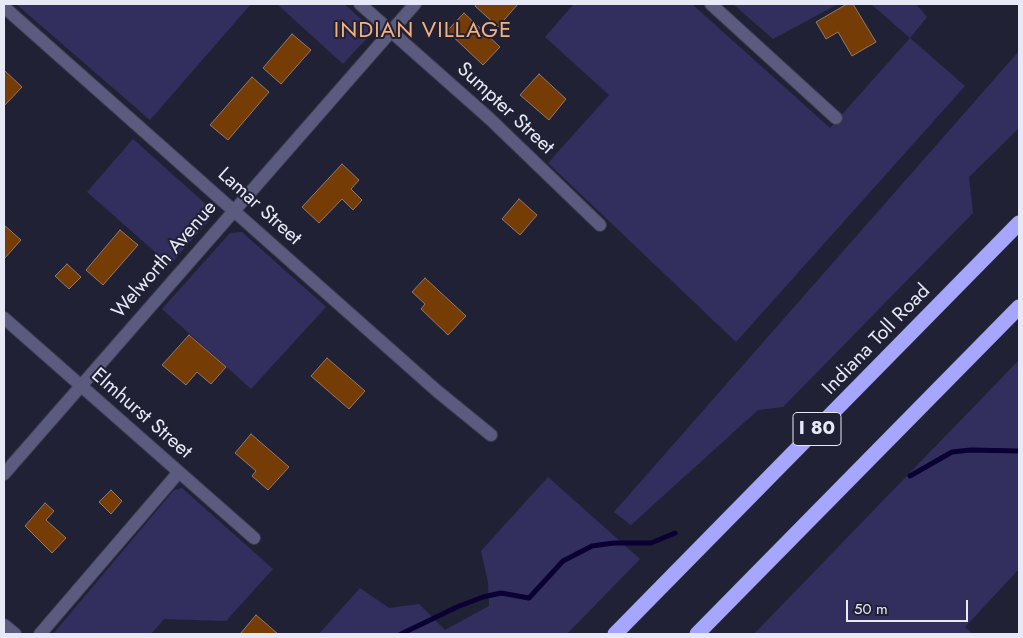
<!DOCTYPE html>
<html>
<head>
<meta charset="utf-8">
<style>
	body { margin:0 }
	#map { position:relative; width:1023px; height:638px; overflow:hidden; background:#212135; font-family:Jost,sans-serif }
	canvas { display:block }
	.frame { position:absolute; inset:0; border:5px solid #e8e9f7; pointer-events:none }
	.scale { position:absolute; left:846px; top:600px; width:122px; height:22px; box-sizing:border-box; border:2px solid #e8e9f7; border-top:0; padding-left:6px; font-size:15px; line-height:18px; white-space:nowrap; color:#e8e9f7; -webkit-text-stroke:4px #212135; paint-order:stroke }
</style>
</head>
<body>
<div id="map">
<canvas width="1023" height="638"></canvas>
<div class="frame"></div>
<div class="scale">50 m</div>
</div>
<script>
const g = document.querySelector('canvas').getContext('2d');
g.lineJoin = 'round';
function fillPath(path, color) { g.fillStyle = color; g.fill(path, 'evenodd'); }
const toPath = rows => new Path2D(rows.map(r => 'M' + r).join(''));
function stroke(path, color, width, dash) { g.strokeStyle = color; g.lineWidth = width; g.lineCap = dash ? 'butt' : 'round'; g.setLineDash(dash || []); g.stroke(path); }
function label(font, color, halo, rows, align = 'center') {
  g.font = font + ' Jost,sans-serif'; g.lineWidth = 4; g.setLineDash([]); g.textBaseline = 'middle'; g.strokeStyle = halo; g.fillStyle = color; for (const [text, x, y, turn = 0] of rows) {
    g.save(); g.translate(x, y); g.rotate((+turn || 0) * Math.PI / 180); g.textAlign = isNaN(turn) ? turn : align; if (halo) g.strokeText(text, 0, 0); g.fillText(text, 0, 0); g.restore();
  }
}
const green = toPath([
	[16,4,251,4,150,120],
	[277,4,344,4,368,25,369,36,343,64],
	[574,4,692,4,830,128,910,38,871,4,916,4,927,17,910,38,965,86,736,342,548,163,609,95,545,37],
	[733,4,838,4,773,39],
	[1019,51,1019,128,969,177,973,213,783,407,758,410,631,525,614,512],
	[133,139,208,206,210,219,170,265,87,192],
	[242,232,326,307,251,389,162,309,230,233],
	[1019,360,1019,569,965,627,973,634,754,634],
	[548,477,640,559,567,634,319,634,360,588,389,608,419,604,445,630,489,606,488,582,481,551],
	[182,488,273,569,226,621,164,619,151,634,53,634,174,490]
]);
const stream = toPath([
	[910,476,952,452,971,450,1019,451],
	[401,634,457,607,483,597,501,593,529,598,563,561,592,546,614,543,651,543,675,533]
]);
const building = toPath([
	[476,4,518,4,498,27,475,6,476,4],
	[847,4,853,4,876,42,852,56,838,32,826,39,816,22,847,4],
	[464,13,500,47,483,65,447,31,464,13],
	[292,34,311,50,281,84,263,68,292,34],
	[4,70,22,87,4,106,4,70],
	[539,74,566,99,549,120,520,95,539,74],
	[252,77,269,92,228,140,210,125,252,77],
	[342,164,359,180,351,189,362,200,353,210,342,199,319,223,302,207,342,164],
	[519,199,537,215,520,235,502,219,519,199],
	[4,225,21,240,4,259,4,225],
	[120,230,138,245,103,285,86,270,120,230],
	[67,264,81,277,69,289,55,276,67,264],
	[425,278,466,316,448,335,421,309,425,304,412,292,425,278],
	[189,335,226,367,211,384,197,372,186,385,162,365,189,335],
	[327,358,365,391,349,409,311,376,327,358],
	[251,434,289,467,268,490,252,476,256,471,235,453,251,434],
	[111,490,122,501,111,514,99,502,111,490],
	[45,503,54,511,46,520,66,538,52,553,25,526,45,503],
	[256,615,278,634,240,634,256,615]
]);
const minor = toPath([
	[360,4,490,119,600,225],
	[711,4,836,118],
	[4,7,437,391,491,435],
	[4,318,254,538],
	[4,474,415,4],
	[4,625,15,634],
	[40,634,179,472]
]);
const highway = toPath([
	[615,634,1019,223],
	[697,634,1019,307]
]);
const shields = [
	[817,429,48]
];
const shieldNames = [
	["I 80",817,429]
];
const streetNames = [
	["Sumpter Street",505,109,43],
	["Lamar Street",259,207,42],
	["Welworth Avenue",165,260,-49],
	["Indiana Toll Road",877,340,-46],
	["Elmhurst Street",141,414,41]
];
const quarterNames = [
	["INDIAN VILLAGE",423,32]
];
fillPath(green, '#322f5e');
stroke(stream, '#0b0033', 5);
fillPath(building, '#763c05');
stroke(building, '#917a6a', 1);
stroke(minor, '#3d3d50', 14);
stroke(highway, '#3d3d50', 16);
stroke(minor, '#5a5b7e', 12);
stroke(highway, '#a7a6ff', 15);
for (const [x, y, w] of shields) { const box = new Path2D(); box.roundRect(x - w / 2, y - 16.5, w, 33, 4); g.fillStyle = '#212135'; g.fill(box); stroke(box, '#e8e9f7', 1); }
label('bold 19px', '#e8e9f7', null, shieldNames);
label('20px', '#e8e9f7', '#212135', streetNames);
g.letterSpacing = '1px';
label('22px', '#f3b081', '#212135', quarterNames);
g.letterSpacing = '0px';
</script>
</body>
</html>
